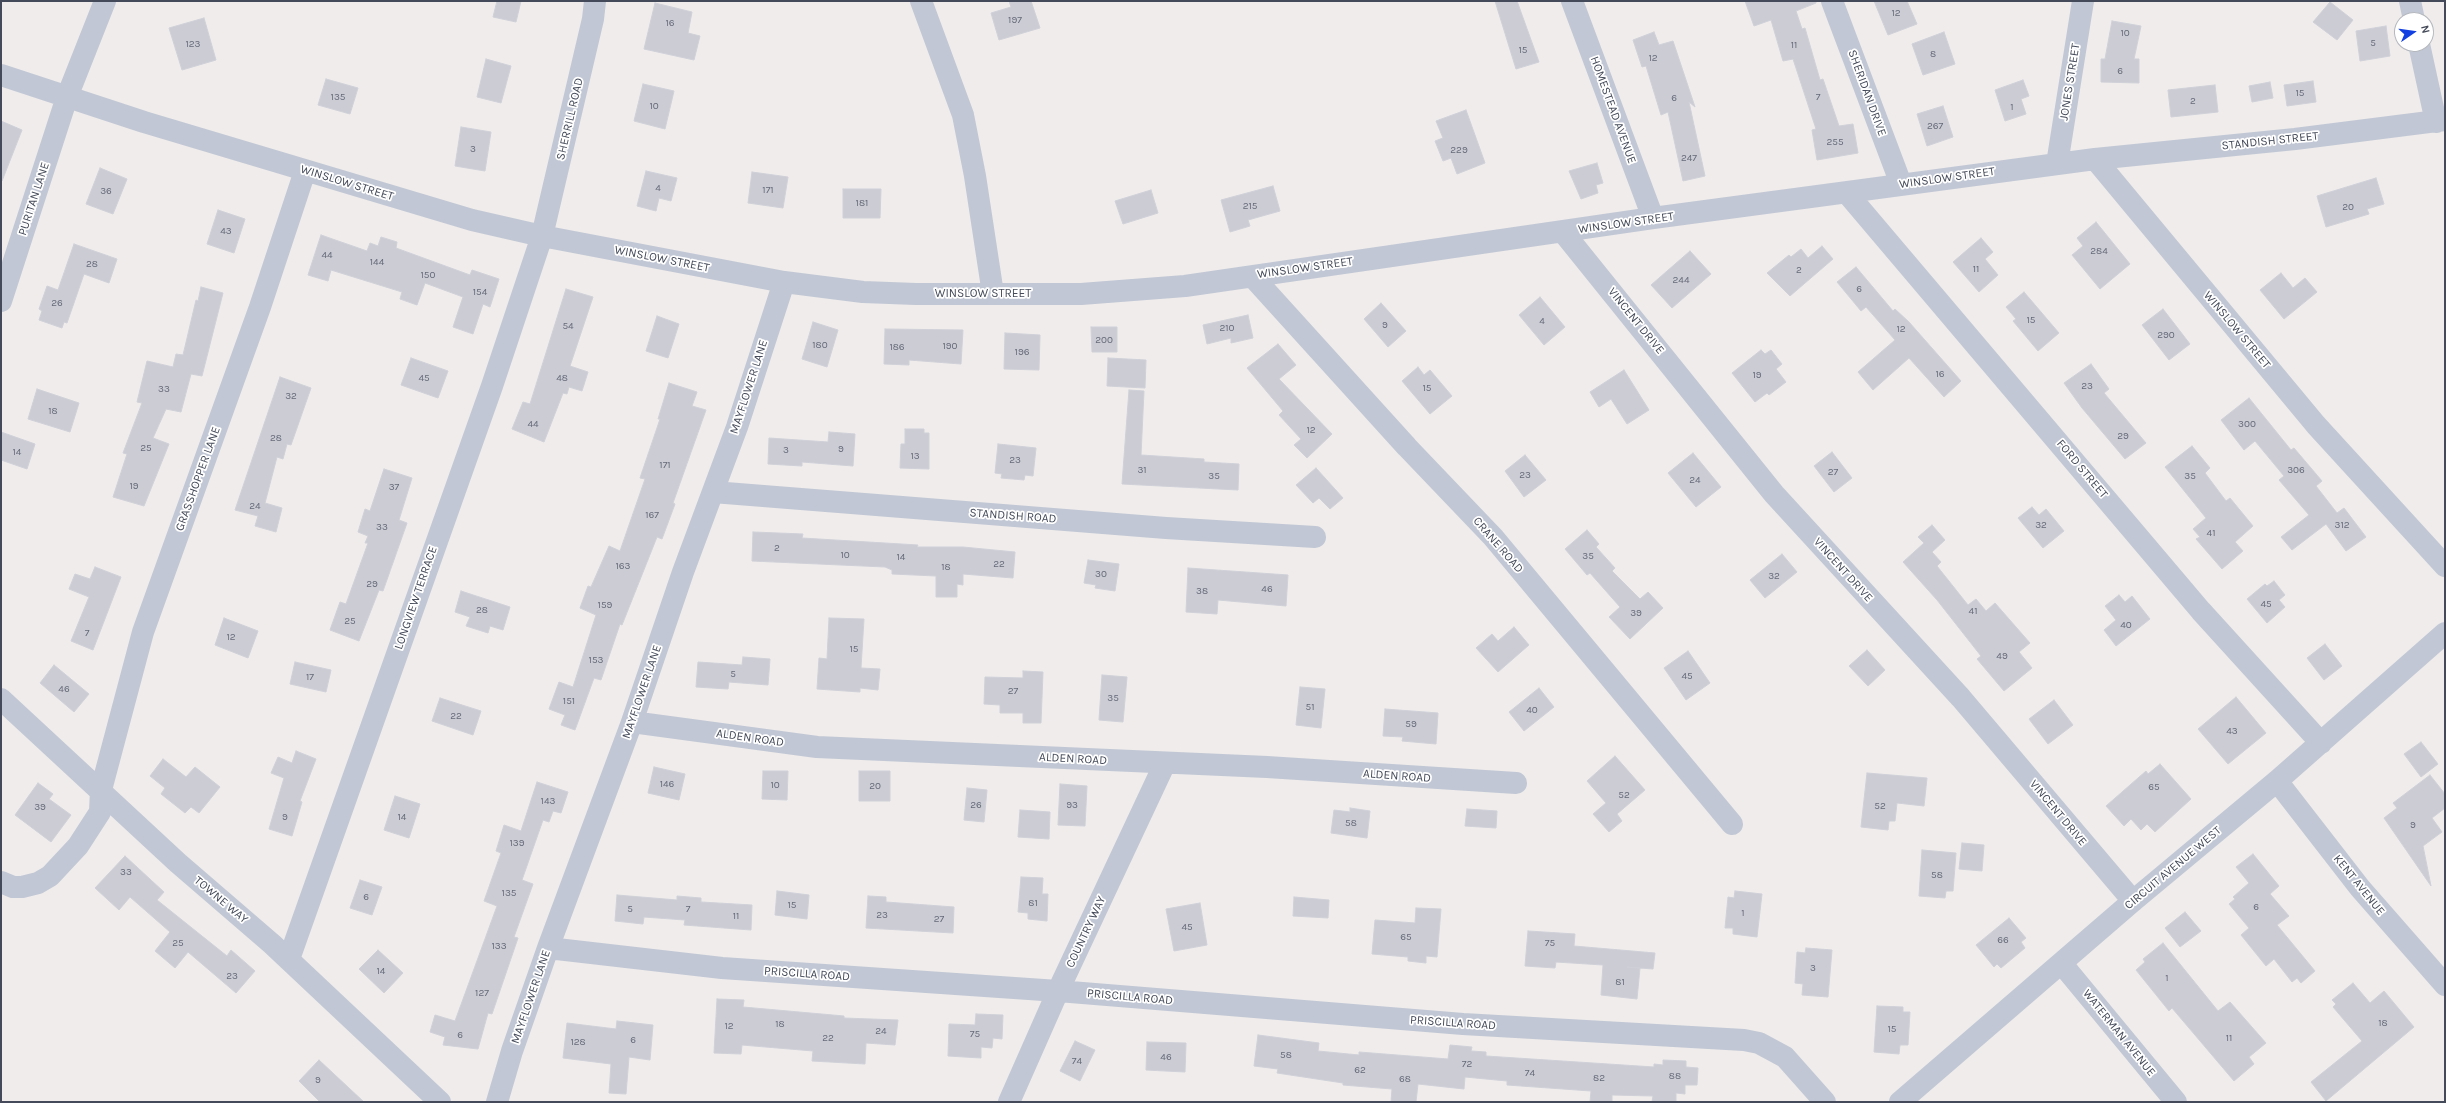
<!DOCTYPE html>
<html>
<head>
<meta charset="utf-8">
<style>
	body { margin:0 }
	#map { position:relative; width:2446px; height:1103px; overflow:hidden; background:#efeceb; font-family:Karla,sans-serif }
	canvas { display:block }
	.frame { position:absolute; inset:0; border:2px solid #444a59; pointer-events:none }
	.north { position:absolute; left:2394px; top:12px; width:40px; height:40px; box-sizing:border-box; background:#fff; border:1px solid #b4b7bd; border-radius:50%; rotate:77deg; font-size:11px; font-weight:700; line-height:16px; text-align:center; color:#444a59 }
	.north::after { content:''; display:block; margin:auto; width:14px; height:18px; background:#1240e1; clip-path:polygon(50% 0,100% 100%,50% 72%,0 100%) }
</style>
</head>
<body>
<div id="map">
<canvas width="2446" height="1103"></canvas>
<div class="frame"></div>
<div class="north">N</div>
</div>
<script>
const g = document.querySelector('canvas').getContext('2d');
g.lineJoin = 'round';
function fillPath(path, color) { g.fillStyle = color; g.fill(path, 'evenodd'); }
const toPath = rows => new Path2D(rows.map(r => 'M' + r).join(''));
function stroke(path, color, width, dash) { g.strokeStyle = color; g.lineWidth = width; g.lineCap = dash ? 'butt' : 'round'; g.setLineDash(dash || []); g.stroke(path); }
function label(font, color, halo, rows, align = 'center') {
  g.font = font + ' Karla,sans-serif'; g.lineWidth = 3.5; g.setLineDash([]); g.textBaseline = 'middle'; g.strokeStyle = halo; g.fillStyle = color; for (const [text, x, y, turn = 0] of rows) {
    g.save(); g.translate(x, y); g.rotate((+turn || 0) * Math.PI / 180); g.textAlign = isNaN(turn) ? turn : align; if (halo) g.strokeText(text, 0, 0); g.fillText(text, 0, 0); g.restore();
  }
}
const building = toPath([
	[497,1,521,1,516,22,493,17,497,1],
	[1009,1,1031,1,1040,28,999,40,991,13,1011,7,1009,1],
	[1495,1,1517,1,1539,62,1516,69,1495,1],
	[1745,1,1816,1,1816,3,1796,11,1802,29,1805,28,1820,80,1823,79,1839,126,1853,124,1858,153,1817,160,1812,130,1816,129,1793,59,1783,61,1771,20,1754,26,1745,1],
	[1874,1,1907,1,1917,24,1888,35,1874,1],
	[2330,2,2353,20,2337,40,2313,22,2330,2],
	[655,3,692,12,688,33,700,36,694,60,644,49,655,3],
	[204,18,216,60,182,70,169,28,204,18],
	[2112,21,2141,26,2134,59,2139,59,2139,83,2101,82,2101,59,2105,59,2112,21],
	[2386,26,2390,56,2360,61,2356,31,2386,26],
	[1654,32,1659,45,1673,41,1695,107,1689,102,1705,176,1683,181,1668,112,1661,115,1646,66,1642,67,1633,40,1654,32],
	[1944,32,1955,64,1923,75,1912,44,1944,32],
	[486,59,511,66,501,103,477,97,486,59],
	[326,79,358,88,350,114,318,105,326,79],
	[2023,80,2029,96,2021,99,2026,114,2005,121,1995,90,2023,80],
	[2313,81,2316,102,2287,106,2284,85,2313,81],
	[2270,82,2273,98,2252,102,2249,86,2270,82],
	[643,84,674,91,665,129,634,121,643,84],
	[2215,85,2218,112,2171,117,2168,90,2215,85],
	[1943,106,1953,137,1927,146,1917,114,1943,106],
	[1466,110,1485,163,1457,174,1451,158,1443,161,1435,141,1443,138,1436,121,1466,110],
	[1,121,22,130,2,181,1,180,1,121],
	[461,127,491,132,485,171,455,166,461,127],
	[1597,163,1603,183,1596,185,1598,193,1581,199,1569,171,1597,163],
	[100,168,127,179,113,214,86,204,100,168],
	[646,171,677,178,671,201,659,198,656,211,637,206,646,171],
	[752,172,788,177,783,208,748,203,752,172],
	[2376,178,2384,204,2367,209,2369,214,2326,227,2317,196,2376,178],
	[1273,186,1280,211,1248,220,1250,226,1230,232,1221,200,1273,186],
	[843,189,881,189,880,218,843,218,843,189],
	[1151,190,1158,213,1123,224,1115,201,1151,190],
	[218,210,245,219,234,253,207,244,218,210],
	[2096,222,2130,264,2100,289,2072,255,2083,246,2077,238,2096,222],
	[321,235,367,251,370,243,378,246,381,237,397,242,396,248,470,275,472,270,499,279,490,307,483,304,473,334,453,327,463,297,425,283,417,305,400,299,402,292,331,270,328,281,308,275,321,235],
	[1981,238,1993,252,1985,259,1998,275,1979,292,1953,262,1981,238],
	[74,244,117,259,109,283,84,274,67,323,64,322,62,328,39,320,42,311,39,309,47,286,58,290,74,244],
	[1822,246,1833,259,1790,296,1767,273,1789,255,1791,257,1801,249,1808,258,1822,246],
	[1690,251,1711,274,1672,308,1651,285,1690,251],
	[1856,267,1893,311,1895,309,1909,322,1961,381,1944,397,1909,358,1873,390,1858,372,1895,340,1866,307,1861,311,1837,282,1856,267],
	[2281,273,2293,288,2305,278,2317,292,2284,319,2260,290,2281,273],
	[201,287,223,293,202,376,191,374,181,412,166,409,153,438,169,444,144,506,113,497,127,454,123,453,142,403,137,402,147,361,173,367,176,354,183,355,196,300,198,301,201,287],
	[566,289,593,297,570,366,588,372,582,391,569,387,567,394,563,393,544,442,512,429,523,402,530,404,566,289],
	[2024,292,2059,333,2038,351,2013,321,2016,319,2006,307,2024,292],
	[1540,297,1565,327,1544,345,1519,315,1540,297],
	[1381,303,1406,331,1388,347,1364,319,1381,303],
	[2163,309,2190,344,2169,360,2142,325,2163,309],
	[1248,315,1253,338,1231,343,1231,338,1207,344,1203,325,1248,315],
	[657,316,679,324,668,358,646,351,657,316],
	[813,322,838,330,827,367,802,359,813,322],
	[1091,327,1117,327,1117,352,1092,352,1091,327],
	[885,329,963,330,961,364,909,360,909,365,884,364,885,329],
	[1005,333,1040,335,1039,370,1004,369,1005,333],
	[1278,344,1296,365,1279,379,1332,434,1307,458,1294,445,1301,439,1279,415,1283,411,1247,368,1278,344],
	[1761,350,1765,354,1771,350,1782,364,1776,369,1786,382,1769,395,1767,393,1755,402,1732,373,1761,350],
	[411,358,448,371,438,398,401,385,411,358],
	[1108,358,1146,360,1145,388,1107,386,1108,358],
	[2091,364,2109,389,2104,393,2146,443,2125,459,2082,408,2064,383,2091,364],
	[1418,367,1424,375,1430,370,1452,396,1430,414,1402,381,1418,367],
	[1624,370,1649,410,1627,424,1611,399,1599,407,1590,392,1624,370],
	[280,377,311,388,291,445,287,444,283,459,277,457,265,503,282,508,276,532,255,526,258,516,235,510,280,377],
	[669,383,697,392,692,406,706,410,673,503,675,504,662,539,657,537,622,625,620,624,601,680,594,678,575,730,561,725,565,715,549,709,559,682,573,687,596,615,580,608,588,586,591,587,609,546,620,551,645,479,640,478,660,419,658,419,669,383],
	[37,389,79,403,70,432,28,419,37,389],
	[1129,390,1144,391,1141,455,1204,459,1204,462,1239,464,1238,490,1122,484,1129,390],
	[2249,398,2291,450,2294,448,2322,481,2316,486,2337,513,2344,508,2366,537,2346,551,2326,524,2292,550,2281,537,2309,515,2279,480,2284,476,2255,441,2244,450,2221,420,2249,398],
	[905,429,924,429,924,433,929,433,929,469,900,468,901,444,905,444,905,429],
	[1,432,35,444,27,469,1,460,1,432],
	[829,432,855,434,853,466,802,462,802,466,768,464,769,438,828,442,829,432],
	[998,444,1036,448,1033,476,1025,475,1024,480,1001,478,1002,474,995,473,998,444],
	[2192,446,2210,468,2205,473,2226,501,2230,498,2253,526,2235,542,2243,551,2222,569,2196,539,2200,537,2193,529,2206,518,2165,467,2192,446],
	[1832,452,1852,478,1834,492,1814,466,1832,452],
	[1693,453,1721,487,1696,507,1668,473,1693,453],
	[1525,455,1546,480,1524,497,1505,471,1525,455],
	[1316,468,1343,498,1330,509,1319,498,1313,503,1296,485,1316,468],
	[384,469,412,478,399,520,407,523,383,591,379,590,359,641,330,630,340,602,346,604,368,543,365,543,368,536,358,532,365,509,370,511,384,469],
	[2032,507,2039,515,2046,509,2064,531,2043,548,2018,518,2032,507],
	[1932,525,1945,540,1932,552,1941,562,1937,566,1968,605,1976,599,1986,611,1995,603,2030,643,2019,652,2032,668,2004,691,1977,659,1981,656,1937,600,1903,562,1924,543,1918,537,1932,525],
	[1587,530,1599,544,1596,547,1615,568,1612,571,1640,599,1648,592,1663,608,1630,639,1609,617,1620,607,1590,573,1587,575,1565,549,1587,530],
	[753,532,803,534,802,538,918,545,917,547,963,547,1015,552,1013,578,963,574,963,585,957,584,957,597,936,597,936,576,892,574,892,570,885,567,752,561,753,532],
	[1782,554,1797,572,1765,598,1750,580,1782,554],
	[1088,560,1119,564,1115,591,1095,588,1096,585,1084,583,1088,560],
	[95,567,121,577,93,650,71,641,89,597,69,589,75,574,90,579,95,567],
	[1188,568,1288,575,1286,606,1218,600,1217,614,1186,612,1188,568],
	[2274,581,2285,595,2279,600,2285,607,2267,623,2247,599,2265,584,2267,586,2274,581],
	[461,591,510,607,503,630,490,626,488,633,466,626,470,617,455,612,461,591],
	[2119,595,2125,602,2132,596,2150,619,2116,646,2104,630,2116,620,2105,606,2119,595],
	[224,618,258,631,248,658,215,645,224,618],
	[829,618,864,619,861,668,880,669,878,690,860,688,860,692,817,689,819,658,827,659,829,618],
	[1514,627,1529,645,1498,672,1476,648,1492,634,1498,641,1514,627],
	[2325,644,2342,666,2324,680,2307,658,2325,644],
	[1867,650,1885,670,1868,686,1849,666,1867,650],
	[1688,651,1710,683,1686,700,1664,668,1688,651],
	[743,657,770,659,768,685,729,682,728,689,696,687,698,662,742,665,743,657],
	[295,662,331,670,326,692,290,684,295,662],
	[54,665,89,694,74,712,40,683,54,665],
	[1023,671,1043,672,1041,723,1023,723,1023,713,1000,713,1000,705,984,704,985,677,1023,678,1023,671],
	[1102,675,1127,677,1123,722,1099,720,1102,675],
	[1300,687,1325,689,1321,728,1296,725,1300,687],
	[1539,688,1554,707,1524,731,1509,712,1539,688],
	[2236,697,2266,733,2228,764,2198,729,2236,697],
	[440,698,481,711,473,735,432,721,440,698],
	[2054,700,2073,725,2048,744,2029,719,2054,700],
	[1385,709,1438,713,1436,744,1402,741,1403,737,1383,736,1385,709],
	[2421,742,2438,764,2421,777,2404,754,2421,742],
	[296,751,316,759,300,801,302,802,292,836,269,829,284,778,271,773,278,757,292,763,296,751],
	[1615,756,1645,790,1617,814,1622,821,1609,832,1593,814,1606,803,1587,781,1615,756],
	[163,759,186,777,195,767,220,787,199,813,191,807,185,813,161,794,165,788,150,776,163,759],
	[2160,764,2191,799,2155,832,2147,824,2141,830,2131,819,2124,826,2106,806,2146,771,2148,774,2160,764],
	[654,767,685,774,679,800,648,793,654,767],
	[763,771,788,771,787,800,762,799,763,771],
	[859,771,890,771,890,801,859,801,859,771],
	[1867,773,1927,778,1924,806,1897,803,1895,821,1889,821,1888,830,1861,827,1867,773],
	[2430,775,2445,794,2445,808,2432,818,2442,832,2423,846,2431,886,2384,818,2397,808,2393,803,2430,775],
	[537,782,568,792,561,813,553,811,549,822,543,820,522,880,533,884,514,937,518,938,492,1014,488,1013,478,1049,443,1045,445,1037,430,1032,435,1015,455,1021,497,906,484,901,501,853,496,851,504,825,521,831,537,782],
	[38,783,53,794,49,799,71,815,51,842,15,815,38,783],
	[1060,784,1087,786,1085,826,1058,825,1060,784],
	[967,788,987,790,984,822,964,820,967,788],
	[395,796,420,804,409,838,384,830,395,796],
	[1350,808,1370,811,1367,838,1331,833,1334,810,1350,812,1350,808],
	[1467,809,1497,811,1496,828,1465,826,1467,809],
	[1020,810,1050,812,1049,839,1018,837,1020,810],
	[1962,843,1984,845,1982,871,1959,869,1962,843],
	[1922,850,1956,853,1953,891,1946,891,1945,898,1919,896,1922,850],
	[2253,854,2279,886,2270,894,2289,916,2277,925,2315,971,2301,983,2297,978,2292,982,2274,959,2266,966,2241,935,2249,928,2229,904,2235,899,2233,897,2249,883,2236,867,2253,854],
	[125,856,164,892,157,900,227,956,231,950,255,971,236,993,188,952,175,968,155,951,170,932,130,897,119,910,95,888,125,856],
	[1021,877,1043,878,1042,894,1048,894,1047,921,1028,919,1028,913,1018,912,1021,877],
	[360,880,382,887,372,915,350,908,360,880],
	[777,891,809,895,807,919,775,915,777,891],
	[1735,891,1762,894,1757,937,1733,934,1733,928,1725,928,1728,897,1734,898,1735,891],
	[617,895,677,900,677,896,701,898,701,902,752,905,751,930,684,925,685,920,644,917,643,924,615,921,617,895],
	[868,896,886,897,886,902,954,907,953,933,866,928,868,896],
	[1294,897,1329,900,1328,918,1293,916,1294,897],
	[1200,903,1207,945,1174,951,1166,909,1200,903],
	[1416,908,1441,909,1437,957,1426,956,1426,963,1408,961,1408,957,1372,954,1375,920,1415,923,1416,908],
	[2185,912,2201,931,2180,947,2165,928,2185,912],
	[2009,918,2026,938,2021,942,2025,948,2001,968,1997,964,1994,967,1976,945,2009,918],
	[1528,931,1575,934,1574,946,1655,953,1653,969,1627,967,1640,968,1637,999,1601,995,1603,965,1556,962,1555,968,1525,966,1528,931],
	[2163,943,2218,1011,2230,1002,2266,1043,2249,1057,2254,1064,2234,1081,2172,1008,2169,1011,2136,970,2145,962,2143,959,2163,943],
	[1806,948,1832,950,1828,997,1802,995,1803,984,1795,983,1797,952,1805,953,1806,948],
	[378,950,403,973,384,993,359,969,378,950],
	[2353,983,2370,1003,2384,991,2414,1027,2326,1101,2311,1082,2362,1041,2333,1007,2336,1004,2332,1000,2353,983],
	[717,999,744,1000,743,1007,844,1016,844,1018,898,1020,895,1045,866,1043,865,1064,812,1061,813,1051,742,1045,741,1054,714,1053,717,999],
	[1877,1006,1903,1007,1903,1012,1910,1012,1908,1045,1900,1045,1899,1054,1874,1052,1877,1006],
	[976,1014,1003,1015,1002,1039,993,1038,992,1048,981,1047,981,1058,948,1056,949,1024,975,1025,976,1014],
	[617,1021,653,1025,650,1060,629,1057,626,1094,609,1093,611,1064,563,1058,567,1023,616,1029,617,1021],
	[1258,1035,1319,1043,1318,1051,1359,1055,1359,1052,1448,1059,1450,1045,1472,1047,1471,1051,1486,1052,1486,1056,1654,1067,1654,1064,1663,1065,1663,1060,1686,1061,1686,1067,1698,1068,1697,1085,1685,1085,1685,1094,1676,1093,1676,1102,1652,1102,1653,1096,1612,1095,1612,1102,1590,1102,1591,1091,1507,1085,1507,1081,1465,1077,1464,1089,1418,1084,1416,1102,1391,1102,1392,1089,1343,1085,1343,1083,1277,1073,1278,1069,1254,1066,1258,1035],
	[1075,1041,1095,1050,1080,1081,1060,1071,1075,1041],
	[1147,1042,1186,1043,1185,1072,1146,1070,1147,1042],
	[319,1060,364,1102,320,1102,299,1081,319,1060]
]);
const minor = toPath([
	[921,1,963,115,975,176,993,294],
	[1572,1,1653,218],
	[1832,1,1901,184],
	[2410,1,2414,20],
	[2419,44,2436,122],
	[1,75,144,122,472,220,542,236,784,282,863,292,916,294,1081,294,1185,286,1653,218,2095,159,2295,139,2445,120],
	[2095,159,2316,425,2445,566],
	[2057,164,2083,1],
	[1846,192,2201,611,2321,743],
	[1563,232,1774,494,1961,698,2133,901],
	[1252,276,1407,447,1493,537,1732,824],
	[1,301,67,97,105,1],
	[713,492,1166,528,1315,537],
	[1,699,178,863,272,944,440,1102],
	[632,722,817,747,1267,767,1516,783],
	[2277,781,2360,888,2445,985],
	[1,882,13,887,22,887,38,883,50,876,78,846,100,812,101,790,143,632,260,307,305,171],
	[548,948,722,968,1058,991,1463,1024,1744,1040,1759,1043,1785,1057,1825,1102],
	[289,959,492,386,542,236,593,19,595,1],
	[2062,964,2176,1102],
	[497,1102,512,1051,548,948,632,722,683,572,737,427,784,282],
	[1009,1102,1058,991,1165,763],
	[1900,1102,2133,901,2277,781,2445,633]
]);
const numberNames = [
	["12",1896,13],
	["197",1015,20],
	["16",670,23],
	["10",2125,33],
	["5",2373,43],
	["123",193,44],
	["11",1794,45],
	["15",1523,50],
	["8",1933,54],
	["12",1653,58],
	["6",2120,71],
	["15",2300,93],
	["135",338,97],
	["7",1818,97],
	["6",1674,98],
	["2",2193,101],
	["10",654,106],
	["1",2012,107],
	["267",1935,126],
	["255",1835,142],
	["3",473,149],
	["229",1459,150],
	["247",1689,158],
	["4",658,188],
	["171",768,190],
	["36",106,191],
	["181",862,203],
	["215",1250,206],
	["20",2348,207],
	["43",226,231],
	["284",2099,251],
	["44",327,255],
	["144",377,262],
	["28",92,264],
	["11",1976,269],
	["2",1799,270],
	["150",428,275],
	["244",1681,280],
	["6",1859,289],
	["154",480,292],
	["26",57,303],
	["15",2031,320],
	["4",1542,321],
	["9",1385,325],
	["54",568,326],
	["210",1227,328],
	["12",1901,329],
	["290",2166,335],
	["200",1104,340],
	["180",820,345],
	["190",950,346],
	["186",897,347],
	["196",1022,352],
	["16",1940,374],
	["19",1757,375],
	["45",424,378],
	["48",562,378],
	["23",2087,386],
	["15",1427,388],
	["33",164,389],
	["32",291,396],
	["18",53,411],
	["44",533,424],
	["300",2247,424],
	["12",1311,430],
	["29",2123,436],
	["28",276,438],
	["25",146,448],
	["9",841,449],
	["3",786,450],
	["14",17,452],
	["13",915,456],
	["23",1015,460],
	["171",665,465],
	["31",1142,470],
	["306",2296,470],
	["27",1833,472],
	["23",1525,475],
	["35",1214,476],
	["35",2190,476],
	["24",1695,480],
	["19",134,486],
	["37",394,487],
	["24",255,506],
	["167",652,515],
	["32",2041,525],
	["312",2342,525],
	["33",382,527],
	["41",2211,533],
	["2",777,548],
	["10",845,555],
	["35",1588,556],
	["14",901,557],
	["22",999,564],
	["163",623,566],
	["18",946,567],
	["30",1101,574],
	["32",1774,576],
	["29",372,584],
	["46",1267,589],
	["38",1202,591],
	["45",2266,604],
	["159",605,605],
	["28",482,610],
	["41",1973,611],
	["39",1636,613],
	["25",350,621],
	["40",2126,625],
	["7",87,633],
	["12",231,637],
	["15",854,649],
	["49",2002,656],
	["153",596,660],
	["5",733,674],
	["45",1687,676],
	["17",310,677],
	["46",64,689],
	["27",1013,691],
	["35",1113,698],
	["151",569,701],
	["51",1310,707],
	["40",1532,710],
	["22",456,716],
	["59",1411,724],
	["43",2232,731],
	["146",667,784],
	["10",775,785],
	["20",875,786],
	["65",2154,787],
	["52",1624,795],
	["143",548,801],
	["26",976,805],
	["93",1072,805],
	["52",1880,806],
	["39",40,807],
	["9",285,817],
	["14",402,817],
	["58",1351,823],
	["9",2413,825],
	["139",517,843],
	["33",126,872],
	["58",1937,875],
	["135",509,893],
	["6",366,897],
	["81",1033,903],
	["15",792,905],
	["6",2256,907],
	["5",630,909],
	["7",688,909],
	["1",1743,913],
	["23",882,915],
	["11",736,916],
	["27",939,919],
	["45",1187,927],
	["65",1406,937],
	["66",2003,940],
	["25",178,943],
	["75",1550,943],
	["133",499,946],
	["3",1813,968],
	["14",381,971],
	["23",232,976],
	["1",2167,978],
	["81",1620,982],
	["127",482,993],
	["18",2383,1023],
	["18",780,1024],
	["12",729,1026],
	["15",1892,1029],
	["24",881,1031],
	["75",975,1034],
	["6",460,1035],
	["22",828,1038],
	["11",2229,1038],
	["6",633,1040],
	["128",578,1042],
	["58",1286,1055],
	["46",1166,1057],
	["74",1077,1061],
	["72",1467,1064],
	["62",1360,1070],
	["74",1530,1073],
	["88",1675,1076],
	["82",1599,1078],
	["68",1405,1079],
	["9",318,1080]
];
const streetNames = [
	["JONES STREET",2070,82,-81],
	["SHERIDAN DRIVE",1867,93,70],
	["HOMESTEAD AVENUE",1613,110,70],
	["SHERRILL ROAD",570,119,-77],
	["STANDISH STREET",2270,141,-6],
	["WINSLOW STREET",1947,178,-8],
	["WINSLOW STREET",347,183,17],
	["PURITAN LANE",34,199,-72],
	["WINSLOW STREET",1626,223,-8],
	["WINSLOW STREET",662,259,11],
	["WINSLOW STREET",1305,268,-8],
	["WINSLOW STREET",983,294],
	["VINCENT DRIVE",1636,321,51],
	["WINSLOW STREET",2237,330,50],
	["MAYFLOWER LANE",749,387,-72],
	["FORD STREET",2082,469,50],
	["GRASSHOPPER LANE",198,479,-70],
	["STANDISH ROAD",1013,516,4],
	["CRANE ROAD",1498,545,49],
	["VINCENT DRIVE",1843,570,48],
	["LONGVIEW TERRACE",416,598,-71],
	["MAYFLOWER LANE",642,692,-71],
	["ALDEN ROAD",750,738,8],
	["ALDEN ROAD",1073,759,3],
	["ALDEN ROAD",1397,776,4],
	["VINCENT DRIVE",2058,813,50],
	["CIRCUIT AVENUE WEST",2173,868,-40],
	["KENT AVENUE",2359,885,51],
	["TOWNE WAY",221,900,40],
	["COUNTRY WAY",1086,932,-65],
	["PRISCILLA ROAD",807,974,4],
	["MAYFLOWER LANE",531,997,-71],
	["PRISCILLA ROAD",1130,997,5],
	["PRISCILLA ROAD",1453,1023,4],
	["WATERMAN AVENUE",2119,1033,51]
];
fillPath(building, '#cbccd4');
stroke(building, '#cfd0d8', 1);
stroke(minor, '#c1c7d4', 22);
label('10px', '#666a78', null, numberNames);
label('12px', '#444a59', '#fff', streetNames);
</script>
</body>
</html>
